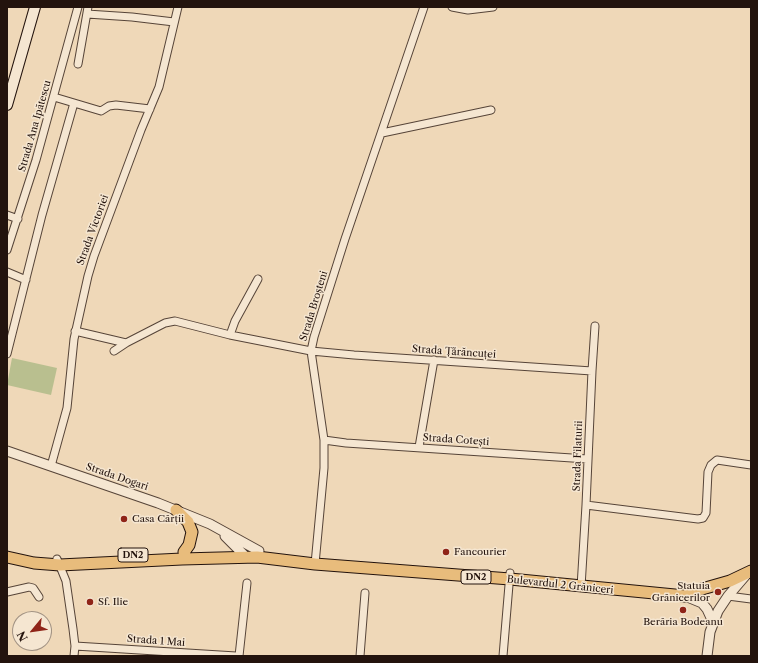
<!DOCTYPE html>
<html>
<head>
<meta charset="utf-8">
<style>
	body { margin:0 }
	#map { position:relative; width:758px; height:663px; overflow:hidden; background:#efd8b8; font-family:"Libre Caslon Text",serif }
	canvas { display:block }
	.frame { position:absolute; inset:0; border:8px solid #23130d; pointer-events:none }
	.north { position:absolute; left:12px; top:611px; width:40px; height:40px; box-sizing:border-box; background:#f5e6d1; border:1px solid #a19283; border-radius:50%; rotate:241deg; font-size:11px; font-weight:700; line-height:16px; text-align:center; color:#23130d }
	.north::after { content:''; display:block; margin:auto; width:14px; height:18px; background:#8f2418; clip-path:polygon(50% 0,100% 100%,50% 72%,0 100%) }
</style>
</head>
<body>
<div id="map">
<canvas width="758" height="663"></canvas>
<div class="frame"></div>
<div class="north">N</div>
</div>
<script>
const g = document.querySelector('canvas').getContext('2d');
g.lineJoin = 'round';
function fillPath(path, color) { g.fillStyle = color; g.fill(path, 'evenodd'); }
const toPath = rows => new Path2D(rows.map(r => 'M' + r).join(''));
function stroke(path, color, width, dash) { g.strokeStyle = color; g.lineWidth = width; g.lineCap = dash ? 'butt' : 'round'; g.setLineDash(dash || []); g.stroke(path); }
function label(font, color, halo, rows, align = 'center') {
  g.font = font + ' "Libre Caslon Text",serif'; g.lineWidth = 3; g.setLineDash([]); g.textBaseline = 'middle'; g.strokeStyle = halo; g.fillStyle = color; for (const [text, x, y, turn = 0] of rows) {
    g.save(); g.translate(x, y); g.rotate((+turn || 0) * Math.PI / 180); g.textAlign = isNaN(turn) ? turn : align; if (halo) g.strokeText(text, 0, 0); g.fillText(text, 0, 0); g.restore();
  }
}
const green = toPath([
	[12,358,57,368,51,395,7,385]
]);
const minor = toPath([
	[452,7,468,10,493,7],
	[87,14,132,17,174,22],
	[78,64,88,7],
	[54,97,101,111,109,106,116,105,150,109],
	[382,133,491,110],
	[7,215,18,219],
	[7,250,36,160,78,7],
	[7,272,26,280],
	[75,331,126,343],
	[230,335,235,321,258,279],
	[114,351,126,343,165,323,175,321,230,335,311,351,354,355,592,371],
	[7,354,42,215,74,103],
	[324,440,346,443,587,459],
	[419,447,434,360],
	[51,466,67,408,74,339,88,276,94,256,141,130,159,87,178,7],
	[586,505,698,519,703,518,706,513,708,472,711,465,717,460,751,465],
	[57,559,66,581,73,629,75,646,74,656],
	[315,564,324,468,324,440,311,351,314,337,345,239,424,7],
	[581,587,586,505,592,371,595,326],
	[7,592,29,587,33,588,39,597],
	[728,596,751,599],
	[75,646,236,656],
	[239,656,247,583],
	[360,656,365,593],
	[503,656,510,573]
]);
const tertiary = toPath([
	[7,451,158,503,210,524,259,551],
	[225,536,246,557],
	[685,596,702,603,707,609,713,622],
	[707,656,710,632,718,611,728,596,746,575]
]);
const secondary = toPath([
	[7,105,35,7]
]);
const primary = toPath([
	[176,510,188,522,192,532,189,545,184,552],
	[7,557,34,563,60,565,182,559,257,557,315,564,510,579,685,596,695,591,730,581,751,571]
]);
const markers = [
	[124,519,4,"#8f2418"],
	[446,552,4,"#8f2418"],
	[718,592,4,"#8f2418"],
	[90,602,4,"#8f2418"],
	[683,610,4,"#8f2418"]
];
const shields = [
	[133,555,30],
	[476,577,30]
];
const shieldNames = [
	["DN2",133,555],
	["DN2",476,577]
];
const streetNames = [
	["Strada Ana Ipătescu",35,126,-74],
	["Strada Victoriei",93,230,-70],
	["Strada Broșteni",314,306,-73],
	["Strada Țărăncuței",454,352,4],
	["Strada Cotești",456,440,4],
	["Strada Filaturii",578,456,-88],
	["Strada Dogari",117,477,19],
	["Bulevardul 2 Grăniceri",560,585,6],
	["Strada 1 Mai",156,641,4]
];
const poiNames = [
	["Casa Cărții",132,519],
	["Fancourier",454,552],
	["Statuia",710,586,"right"],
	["Grănicerilor",710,598,"right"],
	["Sf. Ilie",98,602],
	["Berăria Bodeanu",683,622,"center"]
];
fillPath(green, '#b9bf8f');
stroke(minor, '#564438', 9);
stroke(tertiary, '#564438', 11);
stroke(secondary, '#23130d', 12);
stroke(primary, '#23130d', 13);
stroke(minor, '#f5e6d1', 7);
stroke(tertiary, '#f5e6d1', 9);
stroke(secondary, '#f5e6d1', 10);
stroke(primary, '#e8bc7c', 11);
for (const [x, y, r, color] of markers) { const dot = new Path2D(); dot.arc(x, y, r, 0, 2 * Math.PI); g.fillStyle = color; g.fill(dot); stroke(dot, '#f5e6d1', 1.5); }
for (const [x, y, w] of shields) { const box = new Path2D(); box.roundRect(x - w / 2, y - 7, w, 14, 3); g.fillStyle = '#f5e6d1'; g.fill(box); stroke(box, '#23130d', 1); }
label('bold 9px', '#23130d', null, shieldNames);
label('10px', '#23130d', '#f5e6d1', streetNames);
label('10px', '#23130d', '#f5e6d1', poiNames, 'left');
</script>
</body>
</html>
